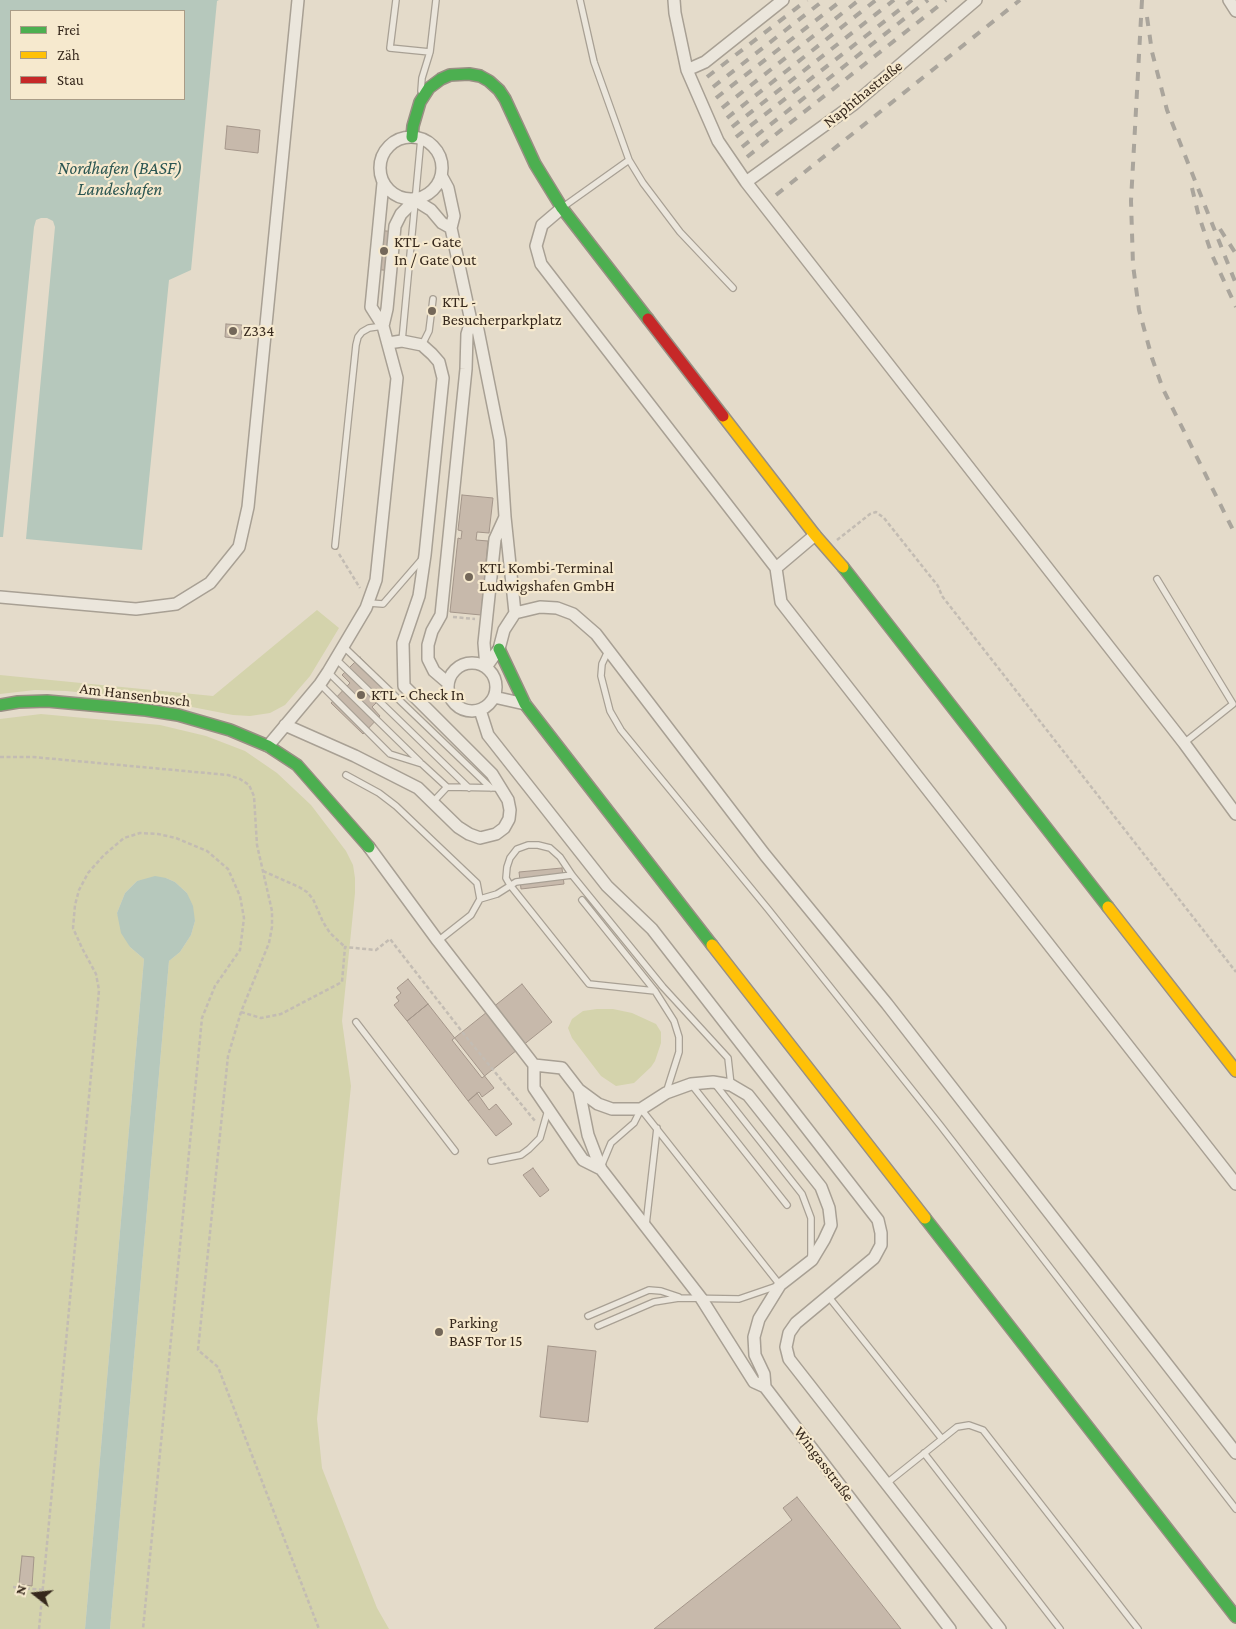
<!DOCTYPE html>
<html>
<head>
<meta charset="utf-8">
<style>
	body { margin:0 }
	#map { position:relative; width:1236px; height:1629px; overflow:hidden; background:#e4dbca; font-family:"Crimson Pro",serif }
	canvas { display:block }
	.legend { position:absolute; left:10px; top:10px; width:175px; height:90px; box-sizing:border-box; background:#f6e9ce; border:1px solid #a99c87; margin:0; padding:6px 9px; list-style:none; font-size:15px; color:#36281c }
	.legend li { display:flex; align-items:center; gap:10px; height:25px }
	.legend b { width:25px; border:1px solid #a99c87 }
	.north { position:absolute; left:10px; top:1569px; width:50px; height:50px; -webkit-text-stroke:4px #f6e9ce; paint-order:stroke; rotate:286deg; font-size:14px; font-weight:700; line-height:20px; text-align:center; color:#36281c }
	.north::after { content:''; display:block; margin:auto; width:18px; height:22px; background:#36281c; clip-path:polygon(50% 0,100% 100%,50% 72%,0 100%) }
</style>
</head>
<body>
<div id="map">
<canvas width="1236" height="1629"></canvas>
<ul class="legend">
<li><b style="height:6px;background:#4caf50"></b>Frei</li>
<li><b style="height:6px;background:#ffc107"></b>Zäh</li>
<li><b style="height:6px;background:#c62828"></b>Stau</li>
</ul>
<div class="north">N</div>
</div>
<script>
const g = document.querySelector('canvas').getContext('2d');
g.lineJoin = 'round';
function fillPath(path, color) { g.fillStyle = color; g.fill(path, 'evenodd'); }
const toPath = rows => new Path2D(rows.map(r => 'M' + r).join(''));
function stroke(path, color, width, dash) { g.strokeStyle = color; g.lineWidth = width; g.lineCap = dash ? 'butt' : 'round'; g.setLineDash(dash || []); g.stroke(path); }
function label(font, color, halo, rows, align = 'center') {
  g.font = font + ' "Crimson Pro",serif'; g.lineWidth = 4.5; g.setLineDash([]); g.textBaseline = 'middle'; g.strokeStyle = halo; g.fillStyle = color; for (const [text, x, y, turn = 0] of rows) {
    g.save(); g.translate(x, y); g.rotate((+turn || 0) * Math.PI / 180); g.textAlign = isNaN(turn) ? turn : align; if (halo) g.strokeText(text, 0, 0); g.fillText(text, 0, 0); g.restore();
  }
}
const green = toPath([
	[317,610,339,628,310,676,285,705,270,713,250,716,233,715,156,700,66,691,35,690,0,694,0,675,213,696],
	[41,714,160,725,206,736,245,751,277,773,311,805,346,851,353,865,355,878,355,893,342,1021,351,1086,317,1419,322,1468,377,1608,389,1629,110,1629,169,961,180,952,191,935,195,921,187,893,175,882,166,878,137,881,125,893,117,913,130,947,144,959,85,1629,0,1629,0,719],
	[597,1009,613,1009,632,1013,656,1024,661,1032,661,1043,655,1061,651,1067,634,1083,616,1086,601,1076,572,1038,568,1028,572,1019,583,1011]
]);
const water = toPath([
	[0,0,219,0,217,1,191,270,169,280,142,550,26,539,55,227,53,221,47,218,41,218,36,220,34,227,3,537,0,537],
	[184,11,184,99,11,99,11,11],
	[155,876,166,878,175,882,187,893,193,906,195,921,191,935,180,952,169,961,110,1629,85,1629,144,959,130,947,121,933,117,913,125,893,137,881]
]);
const building = toPath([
	[227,126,260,130,258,153,225,149,227,126],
	[377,230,396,232,392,271,373,269,377,230],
	[226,324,242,325,241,339,225,337,226,324],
	[462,495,493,498,489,533,477,532,476,540,488,541,481,615,450,612,458,538,461,539,462,531,458,530,462,495],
	[360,657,391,688,372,707,380,716,363,734,331,703,350,683,342,675,360,657],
	[562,868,564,884,521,889,519,872,562,868],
	[408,979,428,1004,407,1021,394,1005,399,1001,396,997,401,993,397,988,408,979],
	[522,984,552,1022,482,1078,452,1040,522,984],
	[428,1004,494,1088,482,1097,479,1092,468,1101,407,1021,428,1004],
	[477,1093,489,1110,496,1104,512,1124,496,1136,468,1101,477,1093],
	[533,1168,549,1190,540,1197,523,1175,533,1168],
	[548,1346,596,1351,588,1422,540,1417,548,1346],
	[797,1497,901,1629,654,1629,792,1520,783,1508,797,1497],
	[22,1556,34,1557,32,1586,19,1584,22,1556]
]);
const path = toPath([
	[837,540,870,514,876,512,884,518,938,586,942,596,1236,972],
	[339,554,360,588],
	[453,617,475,619],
	[0,757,33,757,228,775,240,779,249,785,254,796,257,845,272,911,272,927,269,943,241,1012,228,1056,198,1350,218,1367,319,1629],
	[263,871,299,887,307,892,313,899,323,922,330,933,345,947],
	[241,1012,261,1018,281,1014,342,982,345,947,376,950,390,939,467,1038,535,1121],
	[13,1587,43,1590],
	[39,1629,99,990,96,974,82,948,73,928,75,905,79,890,88,873,104,855,124,838,140,833,158,834,176,838,207,851,228,869,240,896,244,918,240,950,215,986,202,1018,143,1629]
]);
const lane = toPath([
	[396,0,390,48,430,52],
	[580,0,594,62,629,160,643,183,680,232,733,288],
	[421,91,422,78,430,52,436,0],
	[563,207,629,160],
	[402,341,421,138],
	[422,345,429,331,433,299],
	[335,546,356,345,358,337,362,332,369,328,383,326],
	[1157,579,1233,704,1184,743],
	[369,603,383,604,422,559],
	[344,647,491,788],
	[608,651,602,664,601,676,610,711,621,730,768,909,940,1125,1236,1509],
	[336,659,469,788],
	[328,672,420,762],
	[320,684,390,754,422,764,447,787,500,788],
	[346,775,379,793,396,806,477,883,480,899,471,915,438,941],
	[433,802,447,787],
	[480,899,497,894,516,882,572,875],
	[582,900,655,991,674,1021,679,1037,679,1052,666,1093],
	[655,991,589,984,510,885,506,878,507,867,510,858,517,849,528,845,538,845,550,848,560,857,572,875,663,987,728,1058,731,1085],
	[356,1022,455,1151],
	[691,1084,787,1205],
	[715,1084,802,1194,811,1218,811,1255],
	[491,1161,521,1155,529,1149,540,1138,548,1110],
	[646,1225,657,1128],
	[828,1296,942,1439],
	[588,1316,649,1290,661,1291,679,1297],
	[598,1326,654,1302,679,1298,739,1299,780,1285,641,1109,634,1123,611,1143,601,1167],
	[924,1453,1060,1629],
	[887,1483,957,1427,969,1425,983,1430,1138,1629]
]);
const street = toPath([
	[674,0,675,13,687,70,718,141,746,182,1184,743,1236,814],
	[1229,0,1236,11],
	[687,70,705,62,783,0],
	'380 168a31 31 0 1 1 62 0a31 31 0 1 1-62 0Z',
	[442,177,448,188,454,216,451,228,471,321,478,330,500,440,505,517,515,613],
	[746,182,854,104,976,0],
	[562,208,542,225,536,246,541,264,776,568,781,602,1236,1184],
	[383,326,387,309,395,226,401,214,415,200,431,210,442,223,451,228],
	[776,568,815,535],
	[0,597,136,609,176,604,210,583,239,547,248,507,298,0],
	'448 687a24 24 0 1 1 48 0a24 24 0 1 1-48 0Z',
	[486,667,499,649,504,630,515,613,540,607,557,608,573,614,596,634,765,855,887,1004,1236,1453],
	[486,667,484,643,495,539,505,517],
	[448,683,434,671,428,659,428,645,432,631,441,615,466,369,467,334,471,321],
	[494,697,525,704],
	[480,710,488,735,607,886,652,929,878,1220,881,1233,881,1245,874,1258,796,1323,789,1333,786,1347,789,1359,1000,1629],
	[285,725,355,756,418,788,458,827,469,834,480,838,496,834,504,828,509,819,510,810,508,800,492,774,404,686,403,643,419,596,425,555,443,378,439,362,432,354,422,345,402,341,388,343],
	[268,746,320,684,328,672,366,608,376,580,397,378,383,326,371,307,383,183],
	[369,847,438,941,534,1065,534,1088,583,1160,601,1169],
	[534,1065,562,1068,579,1090,598,1104,612,1109,641,1109,666,1093,691,1084,713,1082,731,1085,748,1095,821,1187,829,1208,831,1225,824,1240,812,1260,780,1285,759,1319,754,1337,755,1355,764,1374,765,1387,950,1629],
	[579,1090,588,1135,601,1169,701,1298,754,1382,765,1387]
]);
const fast = toPath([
	[412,137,413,126,420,102,429,88,441,79,450,75,469,74,480,76,489,81,499,90,505,99,535,164,562,208,648,319],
	[843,567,1108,907],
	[499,649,525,704,712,945],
	[0,705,18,702,47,701,146,710,178,715,230,730,268,746,297,765,369,847],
	[925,1218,1236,1617]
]);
const slow = toPath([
	[723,416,815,535,843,567],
	[1108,907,1236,1071],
	[712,945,925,1218]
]);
const jam = toPath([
	[648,319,723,416]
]);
const rail = toPath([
	[1142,0,1131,201,1133,265,1139,310,1152,358,1163,389,1236,536],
	[1147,17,1152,52,1167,110,1236,284],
	[707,77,807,0],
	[713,87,824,0],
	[716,98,842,0],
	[722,108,859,0],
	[727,118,876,0],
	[732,127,894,0],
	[736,137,912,0],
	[742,147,928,0],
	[747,157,946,0],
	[1192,188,1198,213,1212,255,1236,307],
	[776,195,1020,0],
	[1220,229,1236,254]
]);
const markers = [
	[384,251,5,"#736759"],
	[432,311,5,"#736759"],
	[233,331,5,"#736759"],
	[469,577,5,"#736759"],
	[361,695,5,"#736759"],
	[439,1332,5,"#736759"]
];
const streetNames = [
	["Naphthastraße",863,94,-39],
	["Am Hansenbusch",135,695,7],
	["Wingasstraße",824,1464,53]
];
const poiNames = [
	["KTL - Gate",394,242],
	["In / Gate Out",394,260],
	["KTL -",442,302],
	["Besucherparkplatz",442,320],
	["Z334",243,331],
	["KTL Kombi-Terminal",479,568],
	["Ludwigshafen GmbH",479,586],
	["KTL - Check In",371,695],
	["Parking",449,1323],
	["BASF Tor 15",449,1341]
];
const waterNames = [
	["Nordhafen (BASF)",120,168],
	["Landeshafen",120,189]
];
fillPath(green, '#d4d3ac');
fillPath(water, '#b6c8bc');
fillPath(building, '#c7b9ab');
stroke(building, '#a4968a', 1);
stroke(lane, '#a8a094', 8);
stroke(street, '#a8a094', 14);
stroke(fast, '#988f83', 14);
stroke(slow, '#988f83', 14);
stroke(jam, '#988f83', 14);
stroke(path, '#c3bcb3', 2.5, [4, 2.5]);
stroke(lane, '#ebe6dc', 5.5);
stroke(street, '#ebe6dc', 11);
stroke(fast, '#4caf50', 11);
stroke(slow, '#ffc107', 11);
stroke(jam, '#c62828', 11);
stroke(rail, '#aaa59c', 4, [9, 9]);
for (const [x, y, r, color] of markers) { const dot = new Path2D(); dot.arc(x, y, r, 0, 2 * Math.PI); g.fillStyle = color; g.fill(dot); stroke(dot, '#f6e9ce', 2); }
label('16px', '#36281c', '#f6e9ce', streetNames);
label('16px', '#36281c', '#f6e9ce', poiNames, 'left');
label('italic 18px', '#2b5652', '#f6e9ce', waterNames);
</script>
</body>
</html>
